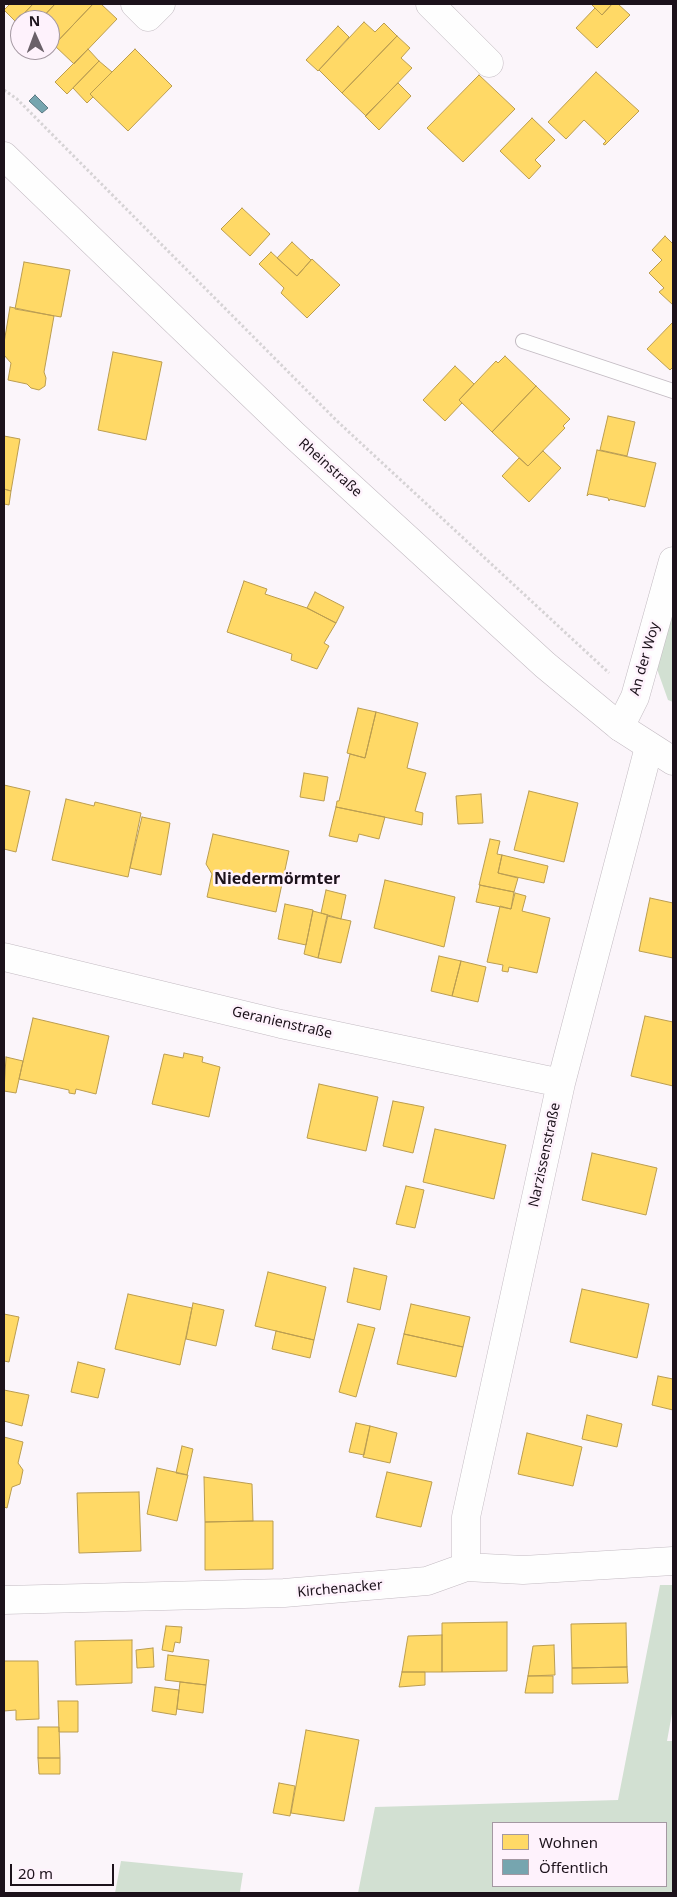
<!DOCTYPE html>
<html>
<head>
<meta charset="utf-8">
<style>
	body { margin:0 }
	#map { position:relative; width:677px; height:1897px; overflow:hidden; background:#fbf5fa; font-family:"Noto Sans",sans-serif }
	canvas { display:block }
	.frame { position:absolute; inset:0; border:5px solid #1c121b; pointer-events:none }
	.legend { position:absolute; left:492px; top:1822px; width:175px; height:65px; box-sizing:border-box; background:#fef2fc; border:1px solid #a498a2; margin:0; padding:6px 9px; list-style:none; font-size:15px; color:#1c121b }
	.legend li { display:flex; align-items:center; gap:10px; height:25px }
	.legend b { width:25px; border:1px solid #a498a2 }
	.north { position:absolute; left:10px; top:10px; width:50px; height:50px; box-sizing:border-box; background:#fef2fc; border:1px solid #a498a2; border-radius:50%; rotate:358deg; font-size:14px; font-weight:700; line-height:20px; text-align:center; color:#1c121b }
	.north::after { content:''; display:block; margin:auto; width:18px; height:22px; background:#6a6169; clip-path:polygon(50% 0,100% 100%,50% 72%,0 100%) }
	.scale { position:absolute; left:10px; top:1864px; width:104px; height:22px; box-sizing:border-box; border:2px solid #1c121b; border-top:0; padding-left:6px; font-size:15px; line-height:18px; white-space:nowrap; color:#1c121b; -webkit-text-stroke:4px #fef2fc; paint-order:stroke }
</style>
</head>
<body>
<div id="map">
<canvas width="677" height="1897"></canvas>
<div class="frame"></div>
<ul class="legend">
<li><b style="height:14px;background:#ffd966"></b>Wohnen</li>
<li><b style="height:14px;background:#76a5af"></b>Öffentlich</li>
</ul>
<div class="north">N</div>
<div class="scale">20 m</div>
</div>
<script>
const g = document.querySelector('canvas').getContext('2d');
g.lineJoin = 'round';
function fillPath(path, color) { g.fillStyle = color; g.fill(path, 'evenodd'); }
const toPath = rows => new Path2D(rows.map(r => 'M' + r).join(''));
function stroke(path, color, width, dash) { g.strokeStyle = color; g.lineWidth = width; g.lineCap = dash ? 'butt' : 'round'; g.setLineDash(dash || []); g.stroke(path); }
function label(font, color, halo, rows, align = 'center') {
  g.font = font + ' "Noto Sans",sans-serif'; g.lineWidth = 5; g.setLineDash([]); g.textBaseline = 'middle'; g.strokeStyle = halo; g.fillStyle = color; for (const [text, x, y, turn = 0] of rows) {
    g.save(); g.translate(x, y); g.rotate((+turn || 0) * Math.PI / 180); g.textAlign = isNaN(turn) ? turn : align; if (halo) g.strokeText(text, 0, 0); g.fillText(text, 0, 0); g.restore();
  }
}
const green = toPath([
	[673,609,673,702,668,700,657,669],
	[660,1585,673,1585,673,1708,667,1741,673,1741,673,1893,358,1893,375,1807,618,1800],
	[493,1823,666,1823,666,1886,493,1886],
	[121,1861,243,1873,240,1892,247,1893,115,1893]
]);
const homes = toPath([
	[10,4,33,4,16,22,4,10,10,4],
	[33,4,55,4,40,20,20,20,20,34,12,26,33,4],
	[55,4,93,4,54,45,50,42,50,20,40,20,55,4],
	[93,4,101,4,117,19,74,64,54,45,93,4],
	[591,4,612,4,602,15,591,4],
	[612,4,618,4,630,15,597,48,576,28,595,8,602,15,612,4],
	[364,22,375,32,384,23,397,36,342,93,319,70,364,22],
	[338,26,349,37,318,71,306,60,338,26],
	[397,36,410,48,401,58,412,68,366,116,342,93,397,36],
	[88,49,99,61,67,94,55,82,88,49],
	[135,49,172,86,128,131,90,94,135,49],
	[99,61,112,72,90,94,93,97,87,103,73,88,99,61],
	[596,72,639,111,605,145,603,144,606,141,584,120,566,139,548,122,596,72],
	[479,75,515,109,463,162,427,128,479,75],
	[398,83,411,96,379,130,365,116,398,83],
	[532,118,555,140,535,160,541,166,529,179,500,151,532,118],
	[242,208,270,234,250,256,221,229,242,208],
	[665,236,673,244,673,305,659,292,664,288,649,273,662,260,652,250,665,236],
	[292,242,311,260,297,276,277,258,292,242],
	[271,252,297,276,312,259,340,285,307,318,281,293,284,288,259,264,271,252],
	[24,262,70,270,61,317,15,309,24,262],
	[10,307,54,316,44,372,46,378,45,386,39,390,31,388,27,384,8,380,11,363,4,355,4,343,10,307],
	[673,322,673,367,670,370,647,349,673,322],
	[113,352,162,362,146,440,98,430,113,352],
	[505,356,536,386,492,432,459,400,496,361,498,363,505,356],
	[455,366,474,384,459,400,462,403,445,421,423,400,455,366],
	[536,386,570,419,563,426,565,428,528,466,492,432,536,386],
	[608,416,635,422,627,456,600,450,608,416],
	[4,436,20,439,11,491,4,489,4,436],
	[597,450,656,463,645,507,610,499,609,501,608,498,589,494,587,496,597,450],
	[543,451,561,468,529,502,502,476,519,458,528,466,543,451],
	[4,489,11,491,9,505,4,504,4,489],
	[244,581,267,589,265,594,307,608,336,623,324,643,329,646,317,669,291,660,292,654,227,632,244,581],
	[315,592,344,607,336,623,307,608,315,592],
	[358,708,376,712,365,758,347,753,358,708],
	[376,712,418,723,407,768,426,773,415,811,423,813,422,825,336,807,337,801,339,801,350,754,365,758,376,712],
	[304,773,328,777,324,801,300,797,304,773],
	[4,785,30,791,16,852,4,849,4,785],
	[529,791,578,803,564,862,514,850,529,791],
	[481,794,483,823,458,824,456,796,481,794],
	[66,799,94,806,95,802,141,813,128,877,52,860,66,799],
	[336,807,385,817,379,839,359,834,357,842,329,836,336,807],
	[142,817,170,823,161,875,130,868,142,817],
	[213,834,289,851,276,912,207,897,212,874,206,864,213,834],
	[490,839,500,841,497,854,502,855,498,873,518,878,514,892,479,885,490,839],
	[502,855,548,866,544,883,498,873,502,855],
	[385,880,455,897,444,947,374,928,385,880],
	[480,885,514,892,511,909,476,902,480,885],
	[326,890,346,895,341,919,321,913,326,890],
	[515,893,526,896,522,911,550,918,537,973,509,967,508,972,502,971,503,965,487,962,500,906,511,909,515,893],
	[650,898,673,903,673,958,639,951,650,898],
	[285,904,313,910,306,945,278,939,285,904],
	[313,911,328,915,318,958,304,954,313,911],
	[327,916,351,921,341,963,318,958,327,916],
	[439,956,461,961,452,996,431,991,439,956],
	[461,961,486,967,478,1002,452,996,461,961],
	[645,1016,673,1022,673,1086,631,1076,645,1016],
	[33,1018,109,1036,96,1094,76,1089,75,1094,69,1093,69,1090,19,1079,33,1018],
	[184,1053,203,1057,202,1062,220,1067,209,1117,152,1104,164,1054,183,1058,184,1053],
	[6,1057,23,1061,16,1093,4,1091,6,1057],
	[319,1084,378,1097,366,1151,307,1138,319,1084],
	[393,1101,424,1107,413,1153,383,1146,393,1101],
	[435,1129,506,1145,494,1199,423,1182,435,1129],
	[592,1153,657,1168,646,1215,582,1200,592,1153],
	[406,1186,424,1190,415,1228,396,1224,406,1186],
	[354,1268,387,1276,380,1310,347,1302,354,1268],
	[268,1272,326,1287,314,1340,255,1326,268,1272],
	[582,1289,649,1304,637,1358,570,1342,582,1289],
	[128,1294,192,1308,180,1365,115,1349,128,1294],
	[193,1303,224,1310,216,1346,186,1339,193,1303],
	[411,1304,470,1317,463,1347,404,1334,411,1304],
	[4,1314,19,1317,9,1362,4,1361,4,1314],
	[358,1324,375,1328,356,1397,339,1392,358,1324],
	[276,1331,314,1340,310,1358,272,1349,276,1331],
	[404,1334,463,1347,456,1377,397,1364,404,1334],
	[78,1362,105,1369,98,1398,71,1392,78,1362],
	[658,1376,673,1379,673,1410,652,1405,658,1376],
	[4,1390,29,1395,22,1426,4,1421,4,1390],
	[587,1415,622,1424,617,1447,582,1439,587,1415],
	[356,1423,370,1426,364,1455,349,1452,356,1423],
	[370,1426,397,1433,390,1463,363,1457,370,1426],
	[527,1433,582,1447,573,1486,518,1474,527,1433],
	[4,1437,23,1442,18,1463,23,1470,20,1484,12,1487,7,1508,4,1507,4,1437],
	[182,1446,193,1449,187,1475,176,1473,182,1446],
	[157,1468,188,1475,177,1521,147,1514,157,1468],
	[387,1472,432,1482,421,1527,376,1517,387,1472],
	[204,1477,252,1484,253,1521,205,1522,204,1477],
	[139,1492,141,1551,79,1553,77,1493,139,1492],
	[253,1521,273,1521,273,1569,205,1570,205,1522,253,1521],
	[507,1622,507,1671,442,1672,442,1623,507,1622],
	[626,1623,627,1667,572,1668,571,1624,626,1623],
	[166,1626,182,1627,180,1643,175,1642,173,1652,162,1650,166,1626],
	[442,1635,442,1672,402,1672,408,1636,442,1635],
	[132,1640,132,1683,76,1685,75,1641,132,1640],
	[554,1645,555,1675,528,1676,533,1646,554,1645],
	[153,1648,154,1667,137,1668,136,1650,153,1648],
	[168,1655,209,1660,206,1685,165,1680,168,1655],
	[4,1661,38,1661,39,1719,16,1720,16,1710,4,1711,4,1661],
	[627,1667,628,1683,572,1684,572,1668,627,1667],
	[402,1672,425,1672,425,1685,399,1687,402,1672],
	[528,1676,553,1676,553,1693,525,1693,528,1676],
	[180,1682,206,1685,203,1713,177,1709,180,1682],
	[155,1687,179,1690,176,1715,152,1711,155,1687],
	[58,1701,78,1701,78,1732,59,1732,58,1701],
	[38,1727,59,1727,60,1758,38,1758,38,1727],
	[306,1730,359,1740,344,1821,291,1813,306,1730],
	[38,1758,60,1758,60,1774,39,1774,38,1758],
	[279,1783,295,1786,290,1816,273,1813,279,1783]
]);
const public = toPath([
	[35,95,48,108,42,113,29,101,35,95]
]);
const path = toPath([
	[4,90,17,99,337,421,609,673]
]);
const service = toPath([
	[523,341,673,391]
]);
const minor = toPath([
	[135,4,148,17,161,4],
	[430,4,489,63],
	[620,727,635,697,673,561],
	[4,957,281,1024,561,1083],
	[466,1567,466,1517,561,1083,649,747],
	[4,1600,284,1593,427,1581,466,1567,523,1570,673,1561]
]);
const secondary = toPath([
	[4,156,294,435,545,665,620,727,673,761]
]);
const streetNames = [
	["Rheinstraße",330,468,42],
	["An der Woy",645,659,-74],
	["Geranienstraße",282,1023,13],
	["Narzissenstraße",545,1155,-78],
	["Kirchenacker",340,1589,-5]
];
const quarterNames = [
	["Niedermörmter",277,879]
];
fillPath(green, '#d2e0d2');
fillPath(homes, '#ffd966');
stroke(homes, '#bb9d50', 1);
fillPath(public, '#76a5af');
stroke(public, '#5b7983', 1);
stroke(service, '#c3bbc2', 16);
stroke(minor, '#c3bbc2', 29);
stroke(secondary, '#c3bbc2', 29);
stroke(path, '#d6d3d5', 3, [2.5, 2.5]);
stroke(service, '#fefefe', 14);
stroke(minor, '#fefefe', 28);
stroke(secondary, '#fefefe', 28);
label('14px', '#1c121b', '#fef2fc', streetNames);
label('bold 16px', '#1c121b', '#fef2fc', quarterNames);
</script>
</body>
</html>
